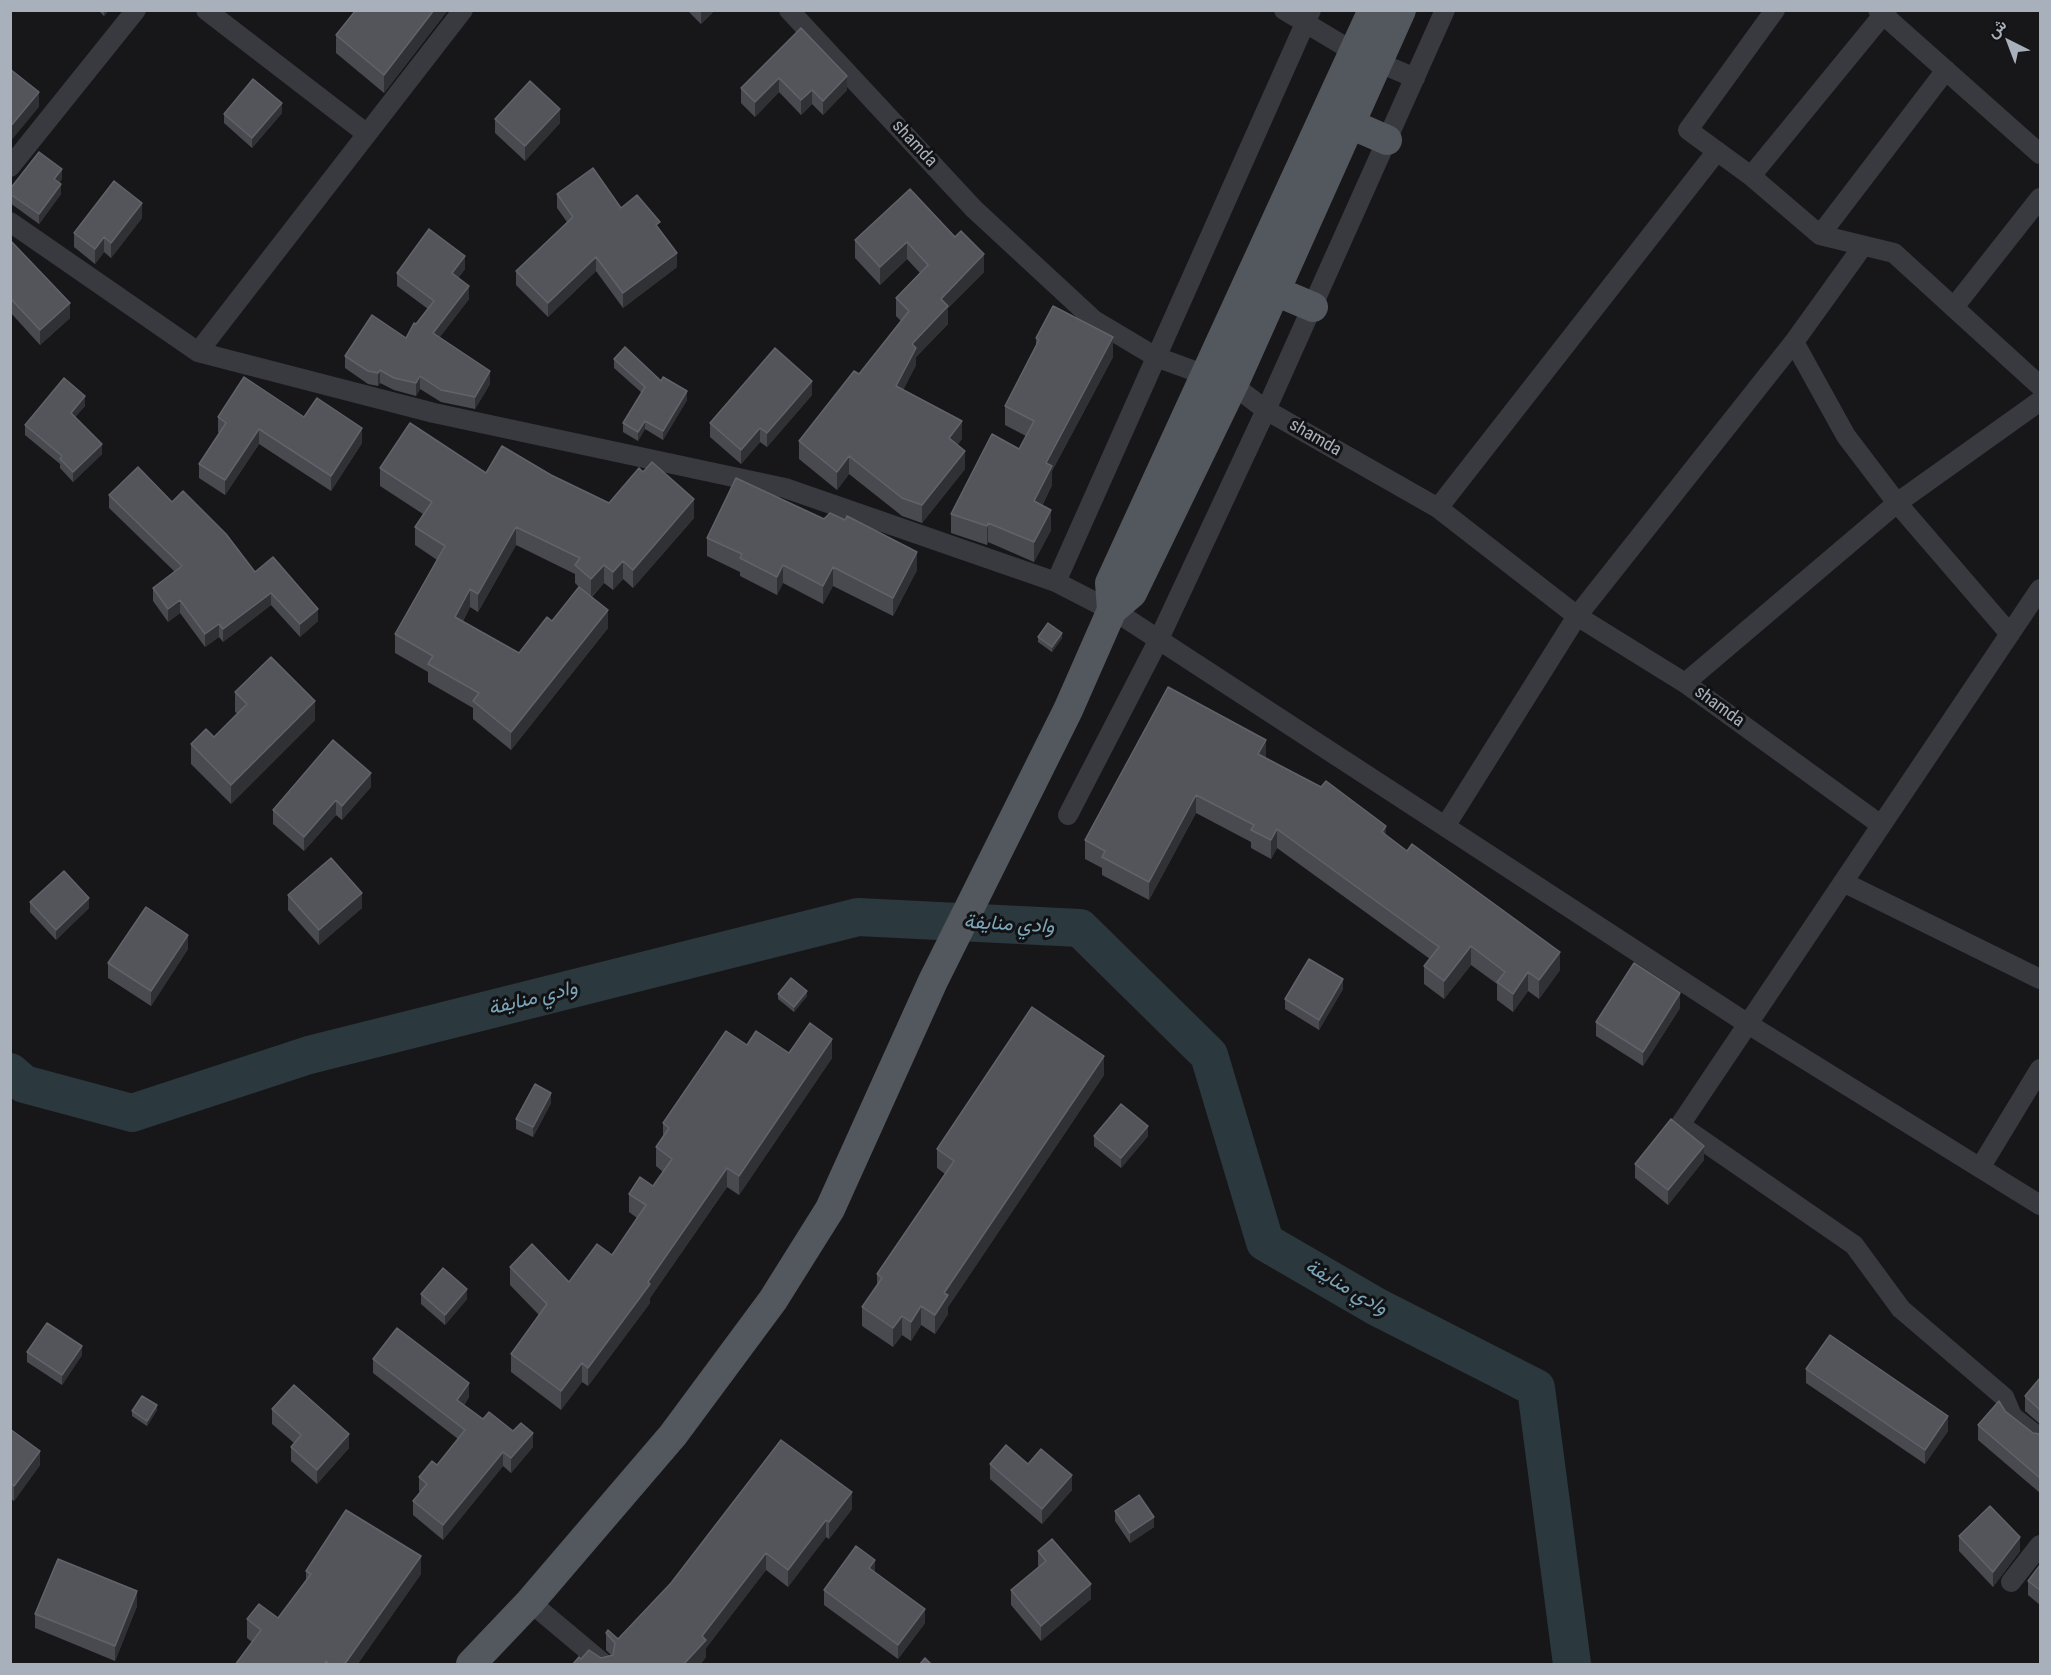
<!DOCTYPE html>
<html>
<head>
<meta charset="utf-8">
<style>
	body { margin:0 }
	#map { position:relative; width:2051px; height:1675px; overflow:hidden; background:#171719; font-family:"Roboto Condensed",Vazirmatn,sans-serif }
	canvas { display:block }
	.frame { position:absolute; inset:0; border:12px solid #a8b0bb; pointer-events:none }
	.north { position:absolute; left:1979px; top:12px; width:60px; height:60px; -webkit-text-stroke:4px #121214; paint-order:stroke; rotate:318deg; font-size:16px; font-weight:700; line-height:24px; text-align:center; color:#a8b0bb }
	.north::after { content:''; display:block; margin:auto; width:21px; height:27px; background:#a8b0bb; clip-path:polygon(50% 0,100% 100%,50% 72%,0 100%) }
</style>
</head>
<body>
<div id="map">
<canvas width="2051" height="1675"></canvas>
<div class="frame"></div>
<div class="north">ش</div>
</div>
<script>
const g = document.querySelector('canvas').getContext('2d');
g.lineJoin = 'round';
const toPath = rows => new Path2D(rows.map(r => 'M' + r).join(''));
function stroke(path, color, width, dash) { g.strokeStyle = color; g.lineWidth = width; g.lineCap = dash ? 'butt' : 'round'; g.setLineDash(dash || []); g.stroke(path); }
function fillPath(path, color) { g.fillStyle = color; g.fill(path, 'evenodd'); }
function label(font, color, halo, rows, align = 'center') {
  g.font = font + ' "Roboto Condensed",Vazirmatn,sans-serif'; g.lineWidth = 6; g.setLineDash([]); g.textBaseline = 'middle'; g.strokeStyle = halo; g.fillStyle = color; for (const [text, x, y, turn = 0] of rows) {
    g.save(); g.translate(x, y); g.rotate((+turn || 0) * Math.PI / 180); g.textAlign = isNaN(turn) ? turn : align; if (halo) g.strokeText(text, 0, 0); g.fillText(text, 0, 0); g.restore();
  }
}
const river = toPath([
	[10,1072,24,1084,132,1113,309,1055,858,917,1080,928,1209,1055,1265,1242,1377,1307,1536,1388,1572,1664]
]);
const minor = toPath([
	[206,10,367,134],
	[789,10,974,209,1094,320,1156,357,1233,385,1266,410,1438,508,1577,616,1685,683,1881,825],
	[1284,10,1354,52,1415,78],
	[1775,10,1688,130,1751,176,1820,235,1894,253,2040,386],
	[1878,10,2040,154],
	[10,167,136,10],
	[1751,176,1887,10],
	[10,222,198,352,434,413,785,488,1056,582,1124,617,1748,1024,2040,1205],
	[1820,235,1946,70],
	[1954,307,2040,198],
	[1794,342,1846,436,1897,503,2010,634],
	[198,352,463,10],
	[1438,508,1717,151],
	[1056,582,1311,10],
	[2040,589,1680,1125,1854,1245,1901,1309,2004,1397,2012,1416,2040,1438],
	[1685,683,1897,503,2040,401],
	[1068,815,1158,641,1266,410,1445,10],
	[1446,825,1577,616,1794,342,1863,246],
	[1843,882,2040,979],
	[1980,1168,2040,1069],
	[2011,1582,2040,1545],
	[530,1602,604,1664]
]);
const primary = toPath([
	[1350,124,1387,140],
	[1275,291,1313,307],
	[1112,610,1110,583,1373,10],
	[471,1664,530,1602,673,1435,773,1300,830,1209,933,981,1068,710,1112,610,1132,593,1233,385,1401,10]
]);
const wall = toPath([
	[98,10,109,10,104,16],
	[356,10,448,10,384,93,336,53,336,35],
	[687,10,715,10,701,24],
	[801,28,847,90,823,115,812,104,801,115,779,92,755,117,741,103,741,88],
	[282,113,252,148,224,123,224,114],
	[495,119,560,123,525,161,495,133],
	[62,179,59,183,61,194,39,224,10,203,10,189],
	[910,189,984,272,948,308,948,324,916,357,916,365,903,390,962,439,957,445,965,469,922,523,902,516,849,474,837,490,799,459,799,441,859,374,901,321,896,316,896,298,920,273,907,259,880,285,855,258,855,240],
	[557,194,621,208,660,230,677,267,623,308,596,271,548,317,516,285,516,271,567,222,557,208],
	[142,218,111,258,104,252,95,264,74,247,74,233],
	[10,240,70,318,40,345,10,312],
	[465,269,458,278,469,299,439,338,490,384,475,409,441,402,420,389,416,396,394,390,380,383,378,386,368,384,345,368,345,356,406,338,428,309,397,286,397,273],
	[1036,338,1113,357,1052,471,1052,485,1042,506,1051,530,1034,562,988,542,987,545,951,533,951,514,1019,449,1026,436,1005,425,1005,406,1036,346],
	[614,359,661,381,687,400,663,440,645,429,638,441,623,432,623,423,642,393,614,368],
	[812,395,767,447,760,442,741,464,710,437,710,423],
	[85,406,75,417,102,454,73,482,60,468,60,464,25,435,25,425],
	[218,417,304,417,362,443,331,491,259,444,225,495,199,478,199,464,219,433,218,432],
	[380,468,486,473,551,475,609,503,694,518,633,588,623,579,613,590,604,583,592,597,608,628,511,750,473,719,473,708,428,682,428,672,395,653,395,634,437,560,415,545,415,527,423,514,380,486],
	[516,545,575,574,575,583,579,587,552,621,519,653,463,621,470,607,478,612],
	[109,495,172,502,255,572,318,621,300,637,271,605,223,642,219,637,205,647,180,613,168,622,153,601,153,588,175,572,109,508],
	[707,538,917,570,893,616,833,586,823,604,783,583,777,595,740,576,740,572,707,556],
	[1038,637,1062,638,1052,652,1038,642],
	[235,692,315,720,231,804,191,764,191,744,214,737,238,714,235,712],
	[1266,758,1386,836,1560,970,1539,999,1528,991,1513,1012,1497,1000,1497,984,1471,965,1444,999,1424,984,1424,966,1430,959,1277,848,1271,859,1251,848,1251,842,1196,813,1149,900,1102,875,1102,868,1085,859,1085,840],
	[371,787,342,820,336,815,304,851,273,824,273,810],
	[288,895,362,908,319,945,288,910],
	[30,902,89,908,56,940,30,912],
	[188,949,151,1006,108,978,108,963],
	[1343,989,1319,1030,1285,1009,1285,999],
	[778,994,807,996,794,1012,778,999],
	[1680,1008,1643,1066,1596,1036,1596,1022],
	[747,1045,789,1053,832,1058,739,1195,727,1187,650,1298,650,1303,588,1386,582,1382,561,1410,511,1372,511,1354,539,1315,510,1285,510,1267,569,1282,612,1255,637,1218,629,1212,629,1194,653,1186,663,1172,656,1166,656,1147,663,1137,663,1123],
	[1104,1075,948,1307,948,1314,935,1334,921,1325,911,1341,902,1335,893,1347,862,1326,862,1307,877,1286,877,1274,945,1174,937,1168,937,1149],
	[551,1103,533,1137,516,1129,516,1119],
	[1094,1136,1148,1136,1121,1168,1094,1146],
	[1704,1160,1668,1205,1635,1178,1635,1164],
	[421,1294,467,1299,445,1325,421,1304],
	[27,1352,82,1355,62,1385,27,1362],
	[373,1359,469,1397,464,1405,483,1419,533,1447,511,1473,503,1466,443,1540,413,1515,413,1501,420,1492,419,1491,419,1477,437,1465,458,1439,373,1373],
	[1806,1369,1948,1431,1925,1464,1806,1383],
	[2040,1378,2040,1424,2025,1411,2025,1396],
	[272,1409,349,1448,317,1484,291,1461,291,1447,294,1443,272,1424],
	[157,1410,147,1426,132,1416,132,1411],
	[2005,1411,2033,1433,2040,1434,2040,1493,1978,1440,1978,1425],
	[10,1429,40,1465,14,1501,10,1498],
	[990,1464,1028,1464,1072,1490,1042,1524,990,1479],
	[852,1509,829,1539,826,1537,788,1587,766,1570,706,1648,706,1657,700,1665,572,1665,581,1659,601,1658,611,1655,606,1650,606,1633,618,1639,671,1583],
	[1115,1511,1154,1527,1130,1543,1115,1521],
	[1959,1536,2020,1551,1993,1587,1959,1551],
	[1038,1551,1091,1599,1041,1641,1011,1605,1011,1590,1039,1567,1038,1566],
	[2040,1565,2040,1605,2028,1595,2028,1581],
	[306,1571,421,1574,357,1665,235,1665,252,1642,247,1638,247,1619,278,1618,306,1580],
	[875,1572,925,1623,898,1659,824,1605,824,1590],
	[137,1606,115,1661,35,1628,35,1614]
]);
const shadedWall = toPath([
	[104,10,109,10,104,16],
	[434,10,448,10,384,93,384,75],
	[701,10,715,10,701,24],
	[847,76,847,90,823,115,823,101],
	[779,78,779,92,755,117,755,102],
	[812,90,812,104,801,115,801,100],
	[39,92,39,107,10,142,10,127],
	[282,103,282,113,252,148,252,138],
	[560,109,560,123,525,161,525,146],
	[62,169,62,179,54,189,54,179],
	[61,184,61,194,39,224,39,214],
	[142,203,142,218,111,258,111,243],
	[104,237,104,252,95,264,95,249],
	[907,242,907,259,880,285,880,267],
	[677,253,677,267,623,308,623,293],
	[984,254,984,272,948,308,948,324,916,357,916,365,896,404,896,386,912,344,941,299],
	[465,256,465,269,452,286,452,273],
	[596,257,596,271,548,317,548,303],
	[469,286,469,299,433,346,433,333],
	[70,303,70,318,40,345,40,330],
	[1113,337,1113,357,1052,471,1052,485,1034,521,1034,501,1046,463],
	[380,370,380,383,378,386,378,373],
	[490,371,490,384,475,409,475,397],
	[420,376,420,389,416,396,416,383],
	[812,381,812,395,767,447,767,433],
	[687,391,687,400,663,440,663,431],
	[85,396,85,406,71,422,71,413],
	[645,421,645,429,638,441,638,432],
	[962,421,962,439,949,456,949,438],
	[362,428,362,443,331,491,331,476],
	[760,428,760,442,741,464,741,450],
	[259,429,259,444,225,495,225,480],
	[102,444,102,454,73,482,73,472],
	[965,451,965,469,922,523,922,505],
	[849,456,849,474,837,490,837,472],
	[694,499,694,518,633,588,633,570],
	[1051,510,1051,530,1034,562,1034,542],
	[988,523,988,542,987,545,987,526],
	[516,527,516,545,478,612,478,594],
	[917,552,917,570,893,616,893,598],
	[623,561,623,579,613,590,613,572],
	[604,565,604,583,591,597,591,579],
	[783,565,783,583,777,595,777,577],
	[833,567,833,586,823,604,823,586],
	[470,589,470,607,455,635,455,617],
	[271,593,271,605,223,642,223,629],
	[180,600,180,613,168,622,168,609],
	[318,609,318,621,300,637,300,624],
	[608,610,608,628,511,750,511,732],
	[219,624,219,637,205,647,205,634],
	[1062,633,1062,638,1052,652,1052,647],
	[315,701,315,720,231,804,231,785],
	[1266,740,1266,758,1258,754],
	[371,773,371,787,342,820,342,806],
	[1196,795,1196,813,1149,900,1149,882],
	[336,800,336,815,304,851,304,837],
	[1386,826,1386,844,1382,832],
	[1277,829,1277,848,1271,859,1271,840],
	[362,893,362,908,319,945,319,930],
	[89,898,89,908,56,940,56,930],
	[188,935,188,949,151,1006,151,991],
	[1471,946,1471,965,1444,999,1444,981],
	[1560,952,1560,970,1539,999,1539,980],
	[1528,972,1528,991,1513,1012,1513,994],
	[1343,979,1343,989,1319,1030,1319,1020],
	[807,991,807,996,794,1012,794,1007],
	[1680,993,1680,1008,1643,1066,1643,1052],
	[832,1039,832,1058,739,1195,739,1176],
	[1104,1056,1104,1075,948,1307,948,1314,935,1334,935,1315,944,1293],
	[551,1093,551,1103,533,1137,533,1127],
	[1148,1126,1148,1136,1121,1168,1121,1158],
	[1704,1146,1704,1160,1668,1205,1668,1190],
	[727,1168,727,1187,650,1298,650,1303,588,1386,588,1368],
	[467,1289,467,1299,445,1325,445,1315],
	[921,1306,921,1325,911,1341,911,1322],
	[902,1316,902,1335,893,1347,893,1328],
	[82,1346,82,1355,62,1385,62,1375],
	[582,1363,582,1382,561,1410,561,1391],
	[469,1383,469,1397,457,1414,457,1400],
	[157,1405,157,1410,147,1426,147,1421],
	[1948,1416,1948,1431,1925,1464,1925,1450],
	[533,1433,533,1447,511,1473,511,1458],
	[349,1434,349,1448,317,1484,317,1470],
	[40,1451,40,1465,14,1501,14,1486],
	[503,1452,503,1466,443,1540,443,1525],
	[1072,1475,1072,1490,1042,1524,1042,1509],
	[852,1492,852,1509,829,1539,829,1522],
	[1154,1517,1154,1527,1130,1543,1130,1533],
	[826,1520,826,1537,788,1587,788,1570],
	[2020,1537,2020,1551,1993,1587,1993,1572],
	[766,1553,766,1570,706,1648,706,1657,700,1665,683,1665,702,1636],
	[421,1556,421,1574,357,1665,344,1665],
	[875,1560,875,1575,869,1568],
	[1091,1584,1091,1599,1041,1641,1041,1626],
	[137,1591,137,1606,115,1661,115,1646],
	[925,1609,925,1623,898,1659,898,1645]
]);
const building = toPath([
	[356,10,434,10,384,75,336,35,356,10],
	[801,28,847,76,823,101,812,90,801,100,779,78,755,102,741,88,801,28],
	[10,69,39,92,10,127,10,69],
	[253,79,282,103,252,138,224,114,253,79],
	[530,81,560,109,525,146,495,119,530,81],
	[39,152,62,169,54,179,61,184,39,214,10,194,10,189,39,152],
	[593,168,621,208,637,195,660,222,656,225,677,253,623,293,596,257,548,303,516,271,573,217,557,194,593,168],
	[114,181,142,203,111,243,104,237,95,249,74,233,114,181],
	[910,189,955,237,961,231,984,254,941,299,948,306,912,344,916,348,896,386,962,421,949,438,965,451,922,505,902,498,849,456,837,472,799,441,854,371,859,374,909,311,896,298,928,265,907,242,880,267,855,240,910,189],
	[429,229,465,256,452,273,469,286,433,333,490,371,475,397,441,390,420,376,416,383,394,378,380,370,378,373,368,371,345,356,372,315,406,338,414,323,416,324,434,301,397,273,429,229],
	[10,240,70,303,40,330,10,298,10,240],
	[1053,306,1113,337,1046,463,1052,466,1034,501,1051,510,1034,542,988,523,987,526,951,514,992,434,1019,449,1034,421,1005,406,1039,340,1036,338,1053,306],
	[625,347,661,381,663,377,687,391,663,431,645,421,638,432,623,423,645,387,614,359,625,347],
	[775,348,812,381,767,433,760,428,741,450,710,423,775,348],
	[244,377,304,417,317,398,362,428,331,476,259,429,225,480,199,464,226,423,218,417,244,377],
	[64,378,85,396,71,413,102,444,73,472,60,459,62,456,25,425,64,378],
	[410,423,486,473,502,446,551,475,609,503,639,468,643,472,652,462,694,499,633,570,623,561,613,572,604,565,591,579,575,565,580,558,516,527,478,594,470,589,455,617,519,653,547,617,552,621,579,587,608,610,511,732,473,701,479,693,428,664,433,656,395,634,445,546,415,527,432,502,380,468,410,423],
	[138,467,172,502,183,491,226,534,255,572,273,557,318,609,300,624,271,593,223,629,219,624,205,634,180,600,168,609,153,588,182,566,109,495,138,467],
	[736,478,824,519,830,513,845,520,847,516,917,552,893,598,833,567,823,586,783,565,777,577,740,558,742,554,707,538,736,478],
	[1048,623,1062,633,1052,647,1038,637,1048,623],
	[271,657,315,701,231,785,191,744,206,729,214,737,247,704,235,692,271,657],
	[1168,687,1266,740,1258,754,1321,787,1326,781,1386,826,1382,832,1407,851,1412,844,1560,952,1539,980,1528,972,1513,994,1497,982,1505,972,1471,946,1444,981,1424,966,1439,947,1277,829,1271,840,1251,830,1254,825,1196,795,1149,882,1102,857,1105,851,1085,840,1168,687],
	[333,740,371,773,342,806,336,800,304,837,273,810,333,740],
	[331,858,362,893,319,930,288,895,331,858],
	[64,871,89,898,56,930,30,902,64,871],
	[146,907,188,935,151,991,108,963,146,907],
	[1309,959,1343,979,1319,1020,1285,999,1309,959],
	[1634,963,1680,993,1643,1052,1596,1022,1634,963],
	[791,978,807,991,794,1007,778,994,791,978],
	[1032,1007,1104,1056,944,1293,948,1295,935,1315,921,1306,911,1322,902,1316,893,1328,862,1307,882,1278,877,1274,954,1161,937,1149,1032,1007],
	[810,1023,832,1039,739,1176,727,1168,648,1282,650,1284,588,1368,582,1363,561,1391,511,1354,547,1304,510,1267,532,1244,569,1282,597,1244,612,1255,646,1205,629,1194,640,1177,653,1186,672,1159,656,1147,669,1128,663,1123,726,1031,747,1045,756,1031,789,1053,810,1023],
	[535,1084,551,1093,533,1127,516,1119,535,1084],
	[1121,1104,1148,1126,1121,1158,1094,1136,1121,1104],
	[1671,1119,1704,1146,1668,1190,1635,1164,1671,1119],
	[443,1268,467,1289,445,1315,421,1294,443,1268],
	[47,1323,82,1346,62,1375,27,1352,47,1323],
	[397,1328,469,1383,457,1400,483,1419,489,1412,513,1431,521,1423,533,1433,511,1458,503,1452,443,1525,413,1501,427,1484,419,1477,432,1461,437,1465,465,1430,373,1359,397,1328],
	[1830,1335,1948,1416,1925,1450,1806,1369,1830,1335],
	[2040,1378,2040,1410,2025,1396,2040,1378],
	[294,1385,349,1434,317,1470,291,1447,301,1435,272,1409,294,1385],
	[142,1396,157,1405,147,1421,132,1411,142,1396],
	[1999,1401,2005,1411,2033,1433,2040,1434,2040,1478,1978,1425,1999,1401],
	[10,1429,40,1451,14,1486,10,1483,10,1429],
	[781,1440,852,1492,829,1522,826,1520,788,1570,766,1553,702,1636,706,1640,683,1665,572,1665,579,1657,581,1659,589,1650,601,1658,613,1655,615,1643,606,1633,608,1630,618,1639,671,1583,781,1440],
	[1006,1445,1028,1464,1041,1449,1072,1475,1042,1509,990,1464,1006,1445],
	[1139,1495,1154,1517,1130,1533,1115,1511,1139,1495],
	[1990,1506,2020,1537,1993,1572,1959,1536,1990,1506],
	[346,1510,421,1556,344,1665,330,1665,326,1661,324,1665,235,1665,261,1630,247,1619,259,1604,278,1618,311,1574,306,1571,346,1510],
	[1052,1539,1091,1584,1041,1626,1011,1590,1046,1561,1038,1551,1052,1539],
	[856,1546,875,1560,869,1568,925,1609,898,1645,824,1590,856,1546],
	[58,1559,137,1591,115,1646,35,1614,58,1559],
	[2040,1565,2040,1590,2028,1581,2040,1565],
	[925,1658,932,1665,919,1665,925,1658]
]);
const streetNames = [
	["shamda",914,144,47],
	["shamda",1315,438,30],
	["shamda",1719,707,36]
];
const waterNames = [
	["وادي منايفة",1009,925,3],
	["وادي منايفة",533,999,-14],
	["وادي منايفة",1346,1288,30]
];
stroke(river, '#2b393f', 38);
stroke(minor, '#383a3f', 20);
stroke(primary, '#53575e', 30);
fillPath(wall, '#484a4f');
fillPath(shadedWall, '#303135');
fillPath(building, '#53555b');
stroke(building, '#60636a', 1.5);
label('18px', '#a8b0bb', '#121214', streetNames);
label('italic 20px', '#7ba5b9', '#121214', waterNames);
</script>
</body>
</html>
